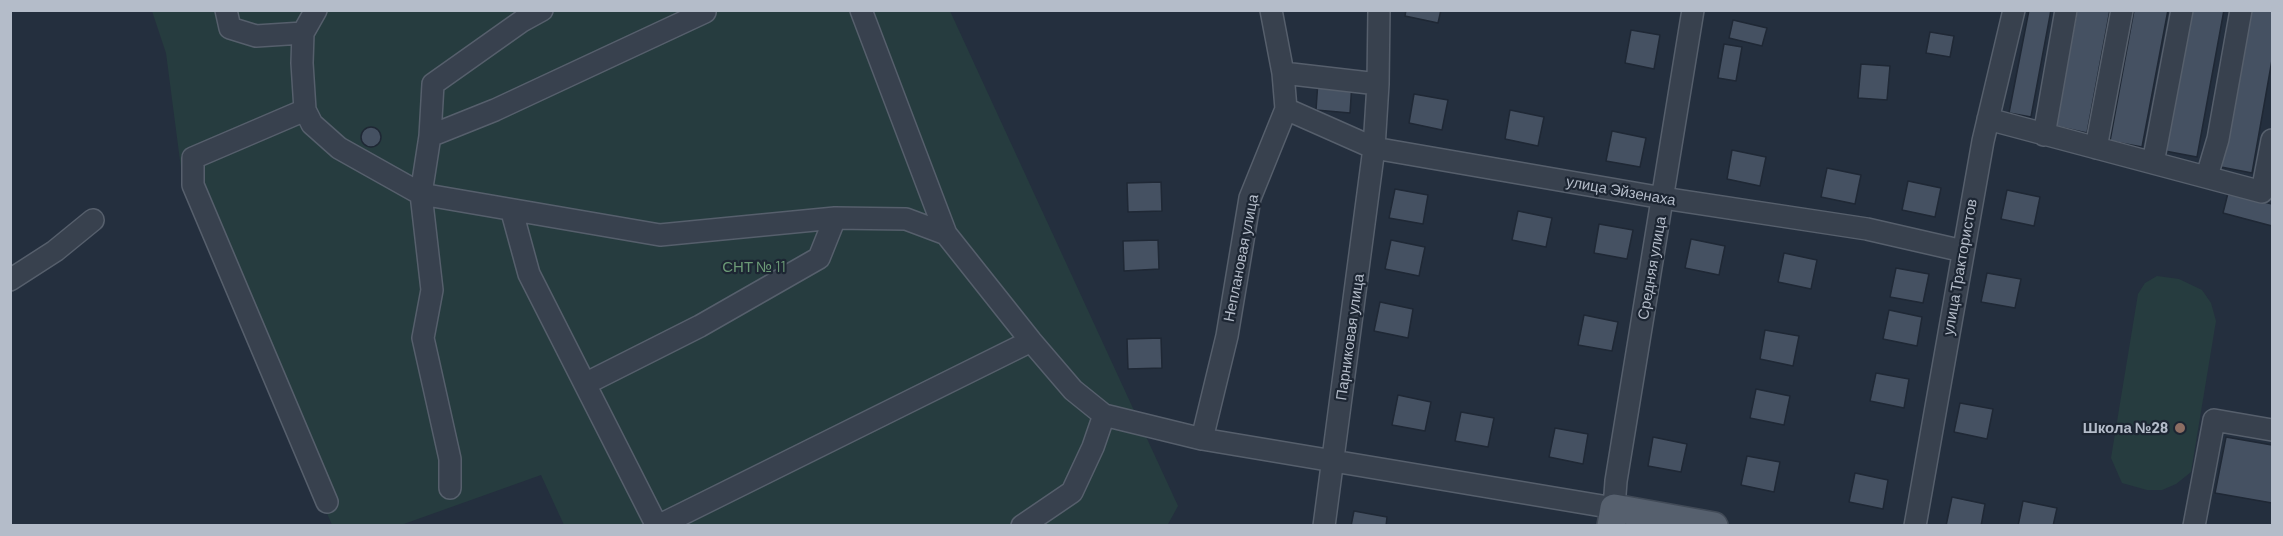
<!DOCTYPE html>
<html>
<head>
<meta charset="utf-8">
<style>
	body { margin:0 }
	#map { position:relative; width:2283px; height:536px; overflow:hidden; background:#242f3e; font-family:Barlow,sans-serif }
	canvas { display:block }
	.frame { position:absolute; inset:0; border:12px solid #b4bcc9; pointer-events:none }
</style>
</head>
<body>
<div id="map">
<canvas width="2283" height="536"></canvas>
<div class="frame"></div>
</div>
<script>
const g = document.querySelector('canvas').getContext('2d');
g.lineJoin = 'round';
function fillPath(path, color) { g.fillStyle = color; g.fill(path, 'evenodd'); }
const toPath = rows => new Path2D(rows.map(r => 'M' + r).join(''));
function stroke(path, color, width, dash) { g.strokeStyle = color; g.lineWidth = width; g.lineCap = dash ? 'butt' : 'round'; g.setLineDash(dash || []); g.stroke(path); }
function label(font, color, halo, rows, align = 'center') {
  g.font = font + ' Barlow,sans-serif'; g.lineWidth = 4.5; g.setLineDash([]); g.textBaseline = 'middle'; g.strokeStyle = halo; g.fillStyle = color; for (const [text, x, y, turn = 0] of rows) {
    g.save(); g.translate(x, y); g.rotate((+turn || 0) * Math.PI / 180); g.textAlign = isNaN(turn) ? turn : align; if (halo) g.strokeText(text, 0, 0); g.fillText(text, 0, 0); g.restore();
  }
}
const green = toPath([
	[152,11,950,11,1178,506,1167,526,564,525,541,475,401,525,332,525,182,176,166,53],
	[2157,276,2179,279,2202,290,2211,303,2216,321,2191,472,2176,484,2162,490,2147,490,2122,483,2111,458,2138,294,2145,283]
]);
const building = toPath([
	[1406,10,1441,10,1438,23,1405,16,1406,10],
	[2029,10,2051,10,2031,117,2009,113,2029,10],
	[2077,10,2110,10,2087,133,2055,126,2077,10],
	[2134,10,2168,10,2142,147,2110,141,2134,10],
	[2191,10,2224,10,2197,157,2165,151,2191,10],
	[2249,10,2272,10,2272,60,2252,173,2221,167,2249,10],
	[1733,20,1767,28,1762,46,1729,38,1733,20],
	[1631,30,1660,35,1654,69,1625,63,1631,30],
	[1930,32,1954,36,1950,57,1926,53,1930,32],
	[1724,44,1742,47,1736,81,1718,78,1724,44],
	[1861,64,1890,66,1887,100,1858,98,1861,64],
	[1318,81,1352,83,1350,113,1316,110,1318,81],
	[1414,94,1448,100,1442,130,1409,123,1414,94],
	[1510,110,1544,117,1538,146,1505,139,1510,110],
	'361 137a10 10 0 1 1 20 0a10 10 0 1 1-20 0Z',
	[1612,131,1646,138,1640,167,1606,161,1612,131],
	[1732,150,1766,157,1760,186,1727,179,1732,150],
	[1827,168,1861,175,1855,204,1821,197,1827,168],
	[1908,181,1941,188,1935,217,1902,210,1908,181],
	[1161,182,1162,211,1128,212,1127,183,1161,182],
	[1395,189,1428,195,1423,224,1389,218,1395,189],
	[2007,190,2040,197,2034,226,2001,219,2007,190],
	[2228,193,2272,204,2272,226,2223,213,2228,193],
	[1518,211,1552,218,1546,247,1512,240,1518,211],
	[1599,224,1633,230,1627,259,1594,253,1599,224],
	[1691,239,1725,246,1719,275,1685,268,1691,239],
	[1158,240,1159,269,1124,271,1123,241,1158,240],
	[1391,240,1425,247,1419,276,1385,269,1391,240],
	[1784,253,1817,260,1811,289,1778,282,1784,253],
	[1896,268,1929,274,1923,303,1890,297,1896,268],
	[1987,273,2021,279,2015,308,1981,302,1987,273],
	[1380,302,1413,309,1408,338,1374,331,1380,302],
	[1889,310,1922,317,1917,346,1883,339,1889,310],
	[1584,315,1618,322,1612,351,1578,345,1584,315],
	[1765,330,1799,336,1793,366,1760,359,1765,330],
	[1161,338,1162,368,1128,369,1127,339,1161,338],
	[1876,373,1909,379,1904,408,1870,401,1876,373],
	[1756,389,1790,396,1784,425,1750,418,1756,389],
	[1398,395,1431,402,1425,431,1392,425,1398,395],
	[1960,403,1993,409,1987,439,1954,432,1960,403],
	[1461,412,1494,418,1488,447,1455,441,1461,412],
	[1555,428,1588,434,1583,464,1549,457,1555,428],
	[1653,437,1687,444,1681,472,1648,466,1653,437],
	[2226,437,2272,445,2272,503,2215,493,2226,437],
	[1747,456,1780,462,1774,492,1741,485,1747,456],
	[1855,473,1888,480,1883,509,1849,502,1855,473],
	[1952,497,1985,504,1981,526,1946,526,1952,497],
	[2023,501,2057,508,2053,526,2018,526,2023,501],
	[1354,511,1387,517,1386,526,1351,526,1354,511]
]);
const minor = toPath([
	[226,10,230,28,256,36,303,33],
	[316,10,303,33,302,63,305,110,312,124,339,148,421,194,660,235,835,218,906,219,946,234,1031,341,1073,390,1104,415,1202,439,1614,508,1616,481,1693,10],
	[861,10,946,234],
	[1283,73,1378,84],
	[1286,109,1374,148,1663,198,1867,229,1963,251],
	[305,110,193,158,193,185,327,502],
	[1988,119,2262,192,2272,140],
	[2044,135,2066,10],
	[430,136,495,110,705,12,704,10],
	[2096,148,2122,10],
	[2153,163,2182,10],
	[2207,176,2218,139,2241,10],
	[512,212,529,274,657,526],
	[10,280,55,251,93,220],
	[585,384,700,326,819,258,835,218],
	[1202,439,1227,336,1250,198,1286,109,1283,73,1271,10],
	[450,488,450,459,423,338,432,290,421,194,430,136,433,84,522,21,542,10],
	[658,526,1031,341],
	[1022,526,1072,492,1093,447,1104,415],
	[1324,526,1374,148,1378,84,1379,10],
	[1915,526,1983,141,2014,10],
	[2194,526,2214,420,2272,430]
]);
const major = toPath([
	[1611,526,1614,508,1714,526]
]);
const markers = [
	[2180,428,6,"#8d6e63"]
];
const streetNames = [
	["улица Эйзенаха",1621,191,10],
	["Неплановая улица",1241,258,-79],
	["улица Трактористов",1960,267,-80],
	["Средняя улица",1652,268,-80],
	["Парниковая улица",1350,337,-82]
];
const parkNames = [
	["СНТ № 11",754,267]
];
const poiNames = [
	["Школа №28",2168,428]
];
fillPath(green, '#263c3f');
fillPath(building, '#455162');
stroke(building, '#1f2835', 1.5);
stroke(minor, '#565f6c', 24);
stroke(major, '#414a57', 30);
stroke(minor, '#38414e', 21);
stroke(major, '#56606e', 27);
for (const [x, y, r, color] of markers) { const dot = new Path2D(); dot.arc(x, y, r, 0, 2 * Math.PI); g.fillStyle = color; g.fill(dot); stroke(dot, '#1d2633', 2); }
label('15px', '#b4bcc9', '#1d2633', streetNames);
label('15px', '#6b9a76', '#1d2633', parkNames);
label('bold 15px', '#b4bcc9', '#1d2633', poiNames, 'right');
</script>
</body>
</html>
